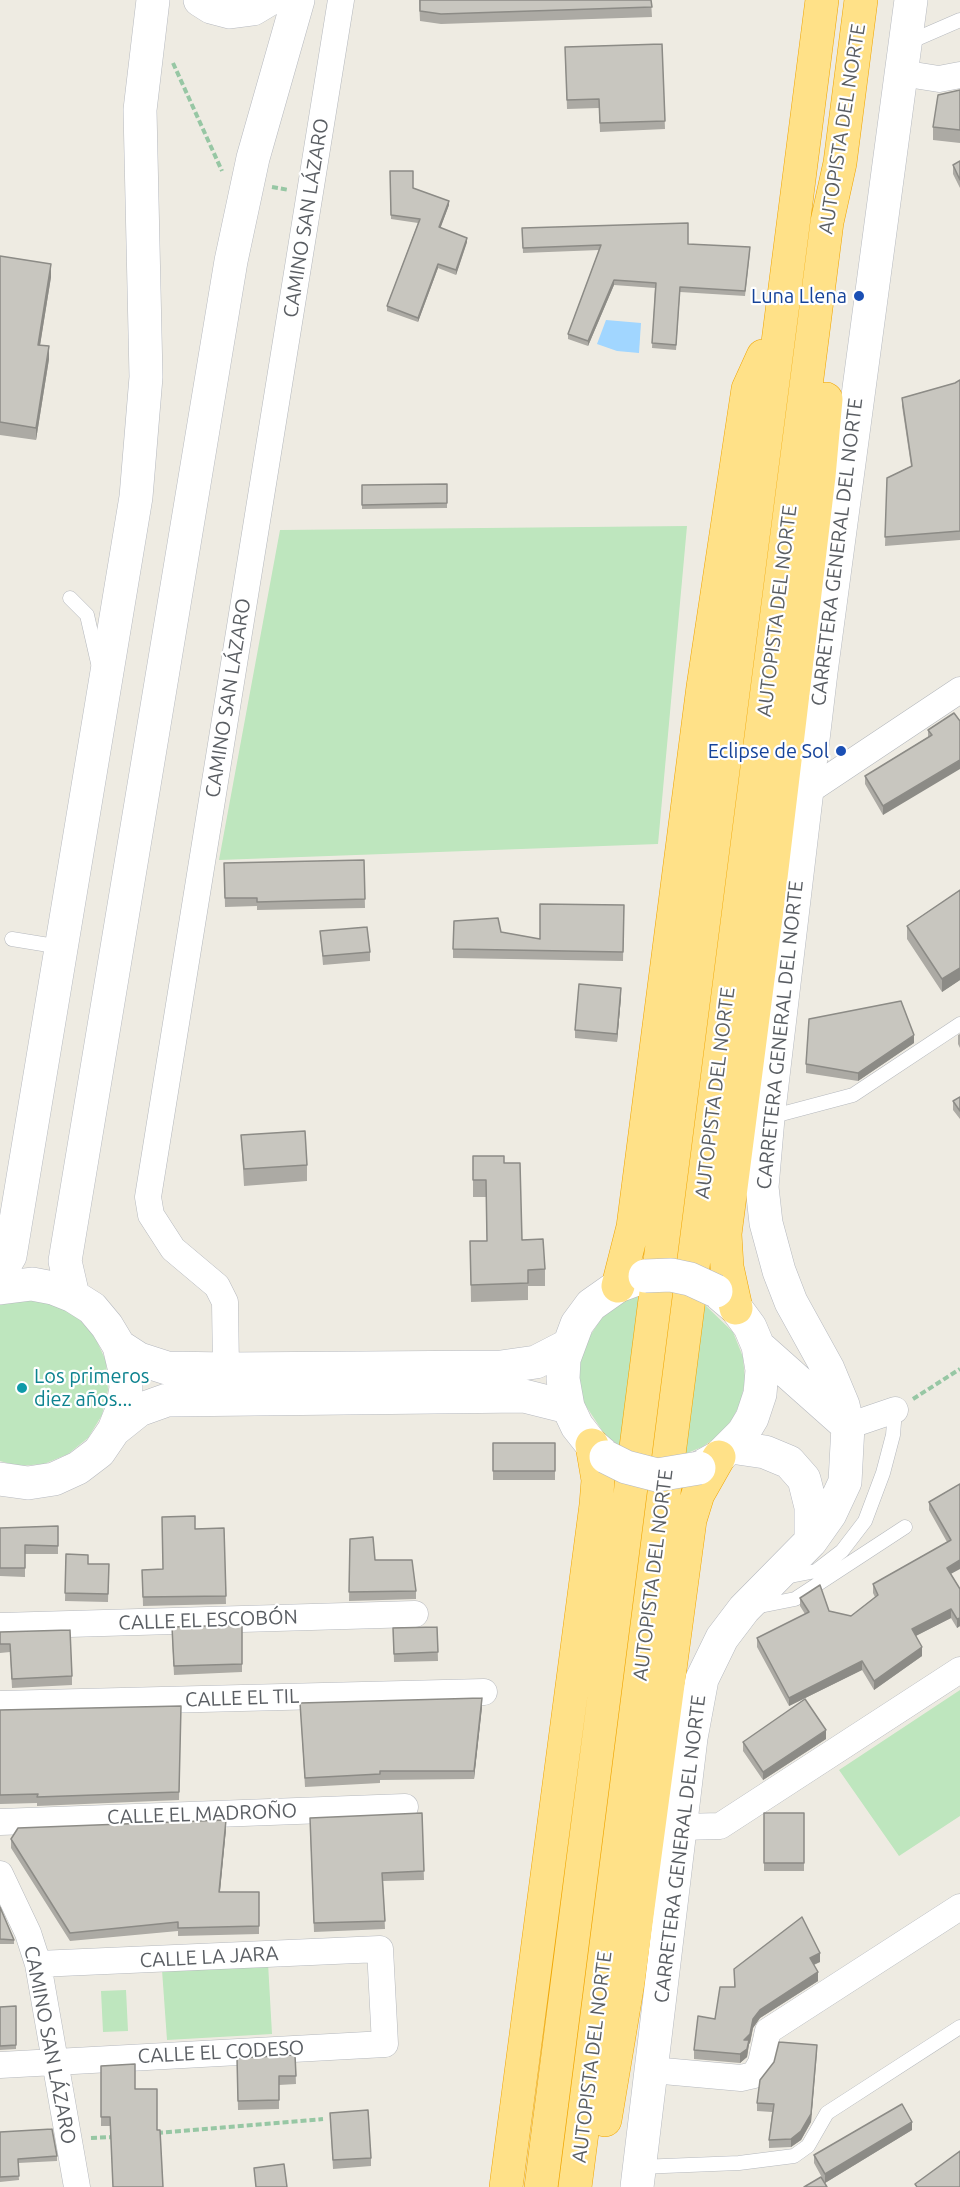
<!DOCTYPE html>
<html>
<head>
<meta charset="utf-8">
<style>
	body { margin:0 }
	canvas { display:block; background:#eeebe2 }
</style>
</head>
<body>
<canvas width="960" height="2187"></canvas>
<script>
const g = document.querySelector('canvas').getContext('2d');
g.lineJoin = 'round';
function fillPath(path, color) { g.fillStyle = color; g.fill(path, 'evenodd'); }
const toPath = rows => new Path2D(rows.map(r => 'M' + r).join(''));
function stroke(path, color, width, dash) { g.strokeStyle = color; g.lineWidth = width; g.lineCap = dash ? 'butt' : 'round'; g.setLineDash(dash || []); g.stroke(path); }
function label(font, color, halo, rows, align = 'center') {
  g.font = font + ' Ubuntu,sans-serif'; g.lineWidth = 4.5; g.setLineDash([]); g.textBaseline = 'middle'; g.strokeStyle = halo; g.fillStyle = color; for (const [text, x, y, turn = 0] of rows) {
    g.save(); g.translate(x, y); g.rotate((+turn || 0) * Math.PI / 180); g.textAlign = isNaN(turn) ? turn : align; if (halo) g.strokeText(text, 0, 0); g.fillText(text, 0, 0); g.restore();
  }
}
const green = toPath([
	[687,526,658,844,219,860,280,530],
	[639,1296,620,1446,605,1435,584,1403,579,1383,580,1362,588,1339,601,1319,618,1303],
	[19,1300,47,1302,74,1314,94,1335,106,1361,108,1390,102,1415,88,1438,68,1454,44,1464,18,1466,0,1461,0,1305],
	[704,1304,733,1332,743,1357,745,1380,741,1401,733,1418,720,1435,702,1447,685,1454],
	[960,1690,960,1816,899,1856,839,1770],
	[268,1963,272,2034,167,2040,162,1970],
	[126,1990,128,2031,103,2032,101,1991]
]);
const water = toPath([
	[606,320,641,323,639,353,617,351,597,344]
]);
const path = toPath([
	[173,63,222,171],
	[272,187,289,190],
	[913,1399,960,1369],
	[157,2133,323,2119],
	[91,2138,114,2137]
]);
const service = toPath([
	[907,43,960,20],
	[70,598,87,615,98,663],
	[12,939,61,947],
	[770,1117,853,1095,960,1024],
	[785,1577,816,1571,842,1551,865,1521,883,1473,893,1435,895,1410],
	[755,1607,795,1599,905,1527],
	[639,2167,739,2163,794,2156,808,2146,827,2113,960,2027]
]);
const minor = toPath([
	[901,73,939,79,960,75],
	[807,792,960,690],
	[226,1369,225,1302,217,1286,173,1249,151,1215,148,1197,341,0],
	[848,1426,895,1410],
	[0,1626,415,1614],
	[0,1704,484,1692],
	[0,1822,405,1807],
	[681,1827,720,1826,960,1670],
	[0,1874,28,1933,38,1964,77,2187],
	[0,2065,385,2044,380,1949,38,1964],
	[652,2070,741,2078,754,2075,761,2063,768,2031,960,1907]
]);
const secondary = toPath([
	[200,0,211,7,230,12,253,9,268,0],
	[0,1273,10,1256,136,497,146,377,140,110,153,0],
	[0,1288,32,1284,53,1288,73,1296,92,1308,107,1326,119,1346,124,1367,126,1388,122,1410,114,1430,99,1452,78,1468,54,1479,28,1483,0,1479],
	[73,1296,65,1261,231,261,253,158,298,0],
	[119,1346,139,1359,167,1368,226,1369,501,1367,536,1362,567,1346],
	[758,1346,848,1426],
	[114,1430,139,1410,167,1400,524,1396,568,1407],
	[731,1447,765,1452,789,1462,804,1479,811,1507,811,1541],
	[606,1457,592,1445,577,1426,568,1407,563,1379,564,1359,577,1324,591,1305,618,1286,645,1276],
	[699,1468,719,1457,743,1433,752,1418,760,1394,762,1370,758,1346,750,1327,736,1308,716,1291],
	[637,2187,691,1738,702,1679,722,1638,744,1609,811,1541,830,1514,845,1482,848,1426,843,1405,828,1369,791,1302,779,1271,766,1223,762,1187,768,1118,821,672,911,0]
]);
const motorway = toPath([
	[618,1286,633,1227,703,687,748,389,763,356],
	[736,1308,727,1267,725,1234,769,894,819,476,826,399],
	[605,2120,628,1982,690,1520,698,1494,719,1457],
	[506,2187,596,1505,598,1480,592,1445],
	[541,2187,822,0],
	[575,2187,827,222,840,163,861,0]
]);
const secondaryBridge = toPath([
	[645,1276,671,1275,690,1279,716,1291],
	[606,1457,626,1467,657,1475,699,1468]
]);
const wall = toPath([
	[419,0,651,0,652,17,441,24,420,21],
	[662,44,665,129,600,132,599,108,567,109,565,47],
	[960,90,960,143,933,140,933,127],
	[960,161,960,188,953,174,953,165],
	[390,171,413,188,449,205,440,228,467,242,456,275,438,268,418,322,387,311,387,306,418,223,391,219],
	[522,228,688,244,750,252,745,296,680,292,676,350,652,348,655,288,614,285,588,346,568,339,568,334,599,250,523,253],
	[0,256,51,277,40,345,49,359,36,440,0,435],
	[960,380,960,540,885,546,887,478,911,466,902,406,902,398,955,383],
	[447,484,447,508,362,509,362,485],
	[954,713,883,815,865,784,865,776,928,737,928,730],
	[364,860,365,908,257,910,257,906,225,907,224,863],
	[960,890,960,980,942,992,907,939,907,926],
	[624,905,623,961,453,958,453,949,501,932,540,939],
	[320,931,370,952,370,961,323,965],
	[621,997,617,1042,575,1038,575,1030],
	[960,1034,960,1048,958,1044,958,1035],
	[914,1043,858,1081,806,1073,806,1064],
	[960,1097,960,1119,953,1110,953,1101],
	[241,1135,307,1165,307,1181,244,1186],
	[473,1156,504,1163,522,1240,545,1269,545,1286,528,1286,528,1300,471,1302,470,1241,487,1241,486,1197,473,1197],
	[493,1443,555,1443,555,1480,493,1480],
	[960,1484,951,1574,960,1589,960,1626,957,1628,951,1618,915,1636,922,1656,874,1690,862,1670,789,1706,757,1647,757,1638,805,1614,800,1606,800,1598,829,1611,851,1616,875,1597,873,1593,873,1584,947,1542,929,1510,929,1502],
	[58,1526,58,1554,25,1554,25,1577,0,1576,0,1528],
	[224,1528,226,1604,143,1606,142,1570,163,1569,195,1529],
	[350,1539,375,1560,416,1591,416,1599,349,1601],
	[66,1554,88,1564,109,1564,108,1602,65,1601],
	[242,1625,242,1672,174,1675,172,1636],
	[437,1627,438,1661,394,1662,393,1628],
	[0,1632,72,1676,72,1685,12,1688,10,1652,0,1653],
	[300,1703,482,1707,474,1779,380,1780,380,1783,305,1787],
	[181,1706,179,1800,37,1806,37,1803,0,1804,0,1710],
	[826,1739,763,1780,743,1751,743,1742],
	[422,1813,424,1880,383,1881,385,1929,314,1932,310,1826],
	[764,1813,804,1813,804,1871,764,1871],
	[226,1829,220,1892,259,1892,259,1934,178,1936,178,1931,70,1941,11,1848,11,1839],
	[0,1907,14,1940,14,1944,0,1944],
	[820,1962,814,1965,818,1981,760,2018,753,2028,750,2043,749,2044,747,2057,740,2063,694,2059,694,2050,715,2019,734,1987,734,1969],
	[16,2006,16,2049,0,2050,0,2007],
	[817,2053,811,2122,801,2140,791,2147,769,2148,769,2140,772,2112,757,2111,757,2103],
	[295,2055,296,2084,279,2085,279,2109,238,2110,237,2058],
	[135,2064,110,2126,101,2126,101,2066],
	[330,2113,371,2158,371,2166,333,2169],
	[912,2130,825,2183,814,2163,814,2155],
	[0,2132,57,2156,57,2161,18,2163,19,2180,0,2182]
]);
const shadedWall = toPath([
	[449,201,449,205,439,232,439,227],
	[467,238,467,242,456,275,456,270],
	[51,264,51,277,38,358,38,345],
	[438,264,438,268,418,322,418,318],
	[614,280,614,285,588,346,588,341],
	[49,346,49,359,36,440,36,428],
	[960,760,960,769,883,815,883,806],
	[960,968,960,980,942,992,942,979],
	[621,988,621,997,617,1042,617,1034],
	[914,1035,914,1043,858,1081,858,1073],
	[960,1560,960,1569,947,1576,947,1568],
	[951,1609,951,1618,912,1638,912,1629],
	[960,1618,960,1626,957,1628,957,1619],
	[922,1647,922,1656,874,1690,874,1681],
	[862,1661,862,1670,789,1706,789,1698],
	[482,1698,482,1707,474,1779,474,1771],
	[826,1730,826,1739,763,1780,763,1772],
	[226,1820,226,1829,219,1901,219,1892],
	[820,1953,820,1962,810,1966,810,1958],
	[818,1972,818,1981,760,2018,753,2028,750,2043,749,2044,747,2057,740,2063,740,2054,744,2040,753,2019,760,2010],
	[817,2045,811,2122,801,2140,791,2147,791,2139],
	[912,2122,912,2130,825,2183,825,2174]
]);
const building = toPath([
	[420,0,651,0,652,7,441,14,420,11,420,0],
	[662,44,665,121,600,123,599,99,567,100,565,47,662,44],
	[960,90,960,130,933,127,938,95,960,90],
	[960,161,960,180,953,165,960,161],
	[390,171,413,171,413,188,449,201,439,227,467,238,456,270,438,264,418,318,387,306,420,219,391,215,390,171],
	[688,223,688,244,750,247,745,291,680,287,676,345,652,343,656,283,614,280,588,341,568,334,601,245,523,248,522,228,688,223],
	[0,256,51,264,38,345,49,346,36,428,0,422,0,256],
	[960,380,960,531,885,537,887,478,912,466,902,398,955,383,960,380],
	[447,484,447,503,362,505,362,485,447,484],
	[954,713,960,721,960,760,883,806,865,776,932,735,928,730,954,713],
	[364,860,365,899,257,902,257,898,225,898,224,863,364,860],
	[960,890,960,968,942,979,907,926,960,890],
	[540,904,624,905,623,952,453,949,454,921,498,918,501,932,540,939,540,904],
	[367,927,370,952,323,956,320,931,367,927],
	[579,984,621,988,617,1034,575,1030,579,984],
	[901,1001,914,1035,858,1073,806,1064,809,1019,901,1001],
	[960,1097,960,1111,953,1101,960,1097],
	[305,1131,307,1165,244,1169,241,1135,305,1131],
	[473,1156,504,1156,504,1163,520,1163,522,1240,543,1239,545,1269,528,1270,528,1283,471,1285,470,1241,487,1241,486,1180,473,1180,473,1156],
	[493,1443,555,1443,555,1471,493,1471,493,1443],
	[960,1484,960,1560,947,1568,960,1589,960,1618,957,1619,951,1609,912,1629,922,1647,874,1681,862,1661,789,1698,757,1638,809,1612,800,1598,820,1585,829,1611,851,1616,878,1595,873,1584,951,1540,929,1502,960,1484],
	[195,1516,195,1529,224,1528,226,1596,143,1597,142,1570,163,1569,162,1517,195,1516],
	[58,1526,58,1546,25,1545,25,1568,0,1568,0,1528,58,1526],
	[373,1537,375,1560,412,1560,416,1591,349,1592,350,1539,373,1537],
	[66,1554,88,1555,88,1564,109,1564,108,1594,65,1593,66,1554],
	[242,1625,242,1664,174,1666,172,1627,242,1625],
	[437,1627,438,1652,394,1654,393,1628,437,1627],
	[70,1630,72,1676,12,1679,10,1644,0,1644,0,1632,70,1630],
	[482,1698,474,1771,380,1771,380,1774,305,1778,300,1703,482,1698],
	[805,1699,826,1730,763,1772,743,1742,805,1699],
	[181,1706,179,1792,37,1797,38,1794,0,1795,0,1710,181,1706],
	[422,1813,424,1871,382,1873,385,1921,314,1923,310,1818,422,1813],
	[764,1813,804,1813,804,1863,764,1863,764,1813],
	[226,1820,219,1892,259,1892,259,1926,178,1928,178,1922,70,1933,11,1839,18,1828,226,1820],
	[0,1907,14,1940,0,1939,0,1907],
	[802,1917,820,1953,810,1958,818,1972,760,2010,753,2019,750,2034,744,2040,749,2040,747,2049,740,2054,694,2050,698,2016,715,2019,720,1987,735,1987,734,1969,802,1917],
	[16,2006,16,2045,0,2046,0,2007,16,2006],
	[779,2042,817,2045,811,2114,801,2131,791,2139,769,2140,774,2104,757,2103,760,2080,774,2062,779,2042],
	[295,2055,296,2076,279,2076,279,2100,238,2101,237,2058,295,2055],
	[135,2064,135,2089,157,2089,157,2130,160,2130,163,2187,113,2187,110,2117,101,2117,101,2066,135,2064],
	[902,2104,912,2122,825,2174,814,2155,902,2104],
	[368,2110,371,2158,333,2160,330,2113,368,2110],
	[52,2129,57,2156,18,2159,19,2176,0,2177,0,2132,52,2129],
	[960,2151,960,2187,917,2187,915,2184,960,2151],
	[284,2164,287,2187,256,2187,254,2168,284,2164],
	[821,2177,827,2187,804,2187,821,2177]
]);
const markers = [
	[859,296,6,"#1a4fb4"],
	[841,751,6,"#1a4fb4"],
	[22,1388,6,"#0f9aa8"]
];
const streetNames = [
	["AUTOPISTA DEL NORTE",842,129,-81],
	["CAMINO SAN LÁZARO",306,218,-81],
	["CARRETERA GENERAL DEL NORTE",837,552,-83],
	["AUTOPISTA DEL NORTE",777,611,-83],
	["CAMINO SAN LÁZARO",228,698,-81],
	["CARRETERA GENERAL DEL NORTE",780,1035,-84],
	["AUTOPISTA DEL NORTE",715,1093,-83],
	["AUTOPISTA DEL NORTE",653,1575,-83],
	["CALLE EL ESCOBÓN",208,1620,-2],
	["CALLE EL TIL",242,1698,-2],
	["CALLE EL MADROÑO",202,1814,-2],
	["CARRETERA GENERAL DEL NORTE",680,1849,-83],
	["CALLE LA JARA",209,1957,-3],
	["CAMINO SAN LÁZARO",50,2045,79],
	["CALLE EL CODESO",221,2052,-3],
	["AUTOPISTA DEL NORTE",592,2057,-83]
];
const transitNames = [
	["Luna Llena",847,296],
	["Eclipse de Sol",829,751]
];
const cultureNames = [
	["Los primeros",34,1376],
	["diez años...",34,1399]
];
fillPath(green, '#bee6be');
fillPath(water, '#a1d6ff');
stroke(service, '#b5b8bd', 15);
stroke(minor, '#b5b8bd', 27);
stroke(secondary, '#b6b9bf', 34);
stroke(motorway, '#f0a500', 34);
stroke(path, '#97c7a4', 4, [6, 3]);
stroke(service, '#fff', 14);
stroke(minor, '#fff', 26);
stroke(secondary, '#fff', 33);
stroke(motorway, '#ffe188', 33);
stroke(secondaryBridge, '#b6b9bf', 34, []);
stroke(secondaryBridge, '#fff', 33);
fillPath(wall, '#acaaa4');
fillPath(shadedWall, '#8c8b86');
fillPath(building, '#c8c6bf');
stroke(building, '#8c8b86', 1.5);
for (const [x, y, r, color] of markers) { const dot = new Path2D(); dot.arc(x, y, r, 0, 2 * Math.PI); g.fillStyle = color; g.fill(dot); stroke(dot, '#fff', 2); }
label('20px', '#5a5e63', '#fff', streetNames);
label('20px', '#164399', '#fff', transitNames, 'right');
label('20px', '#0d838f', '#fff', cultureNames, 'left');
</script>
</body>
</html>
